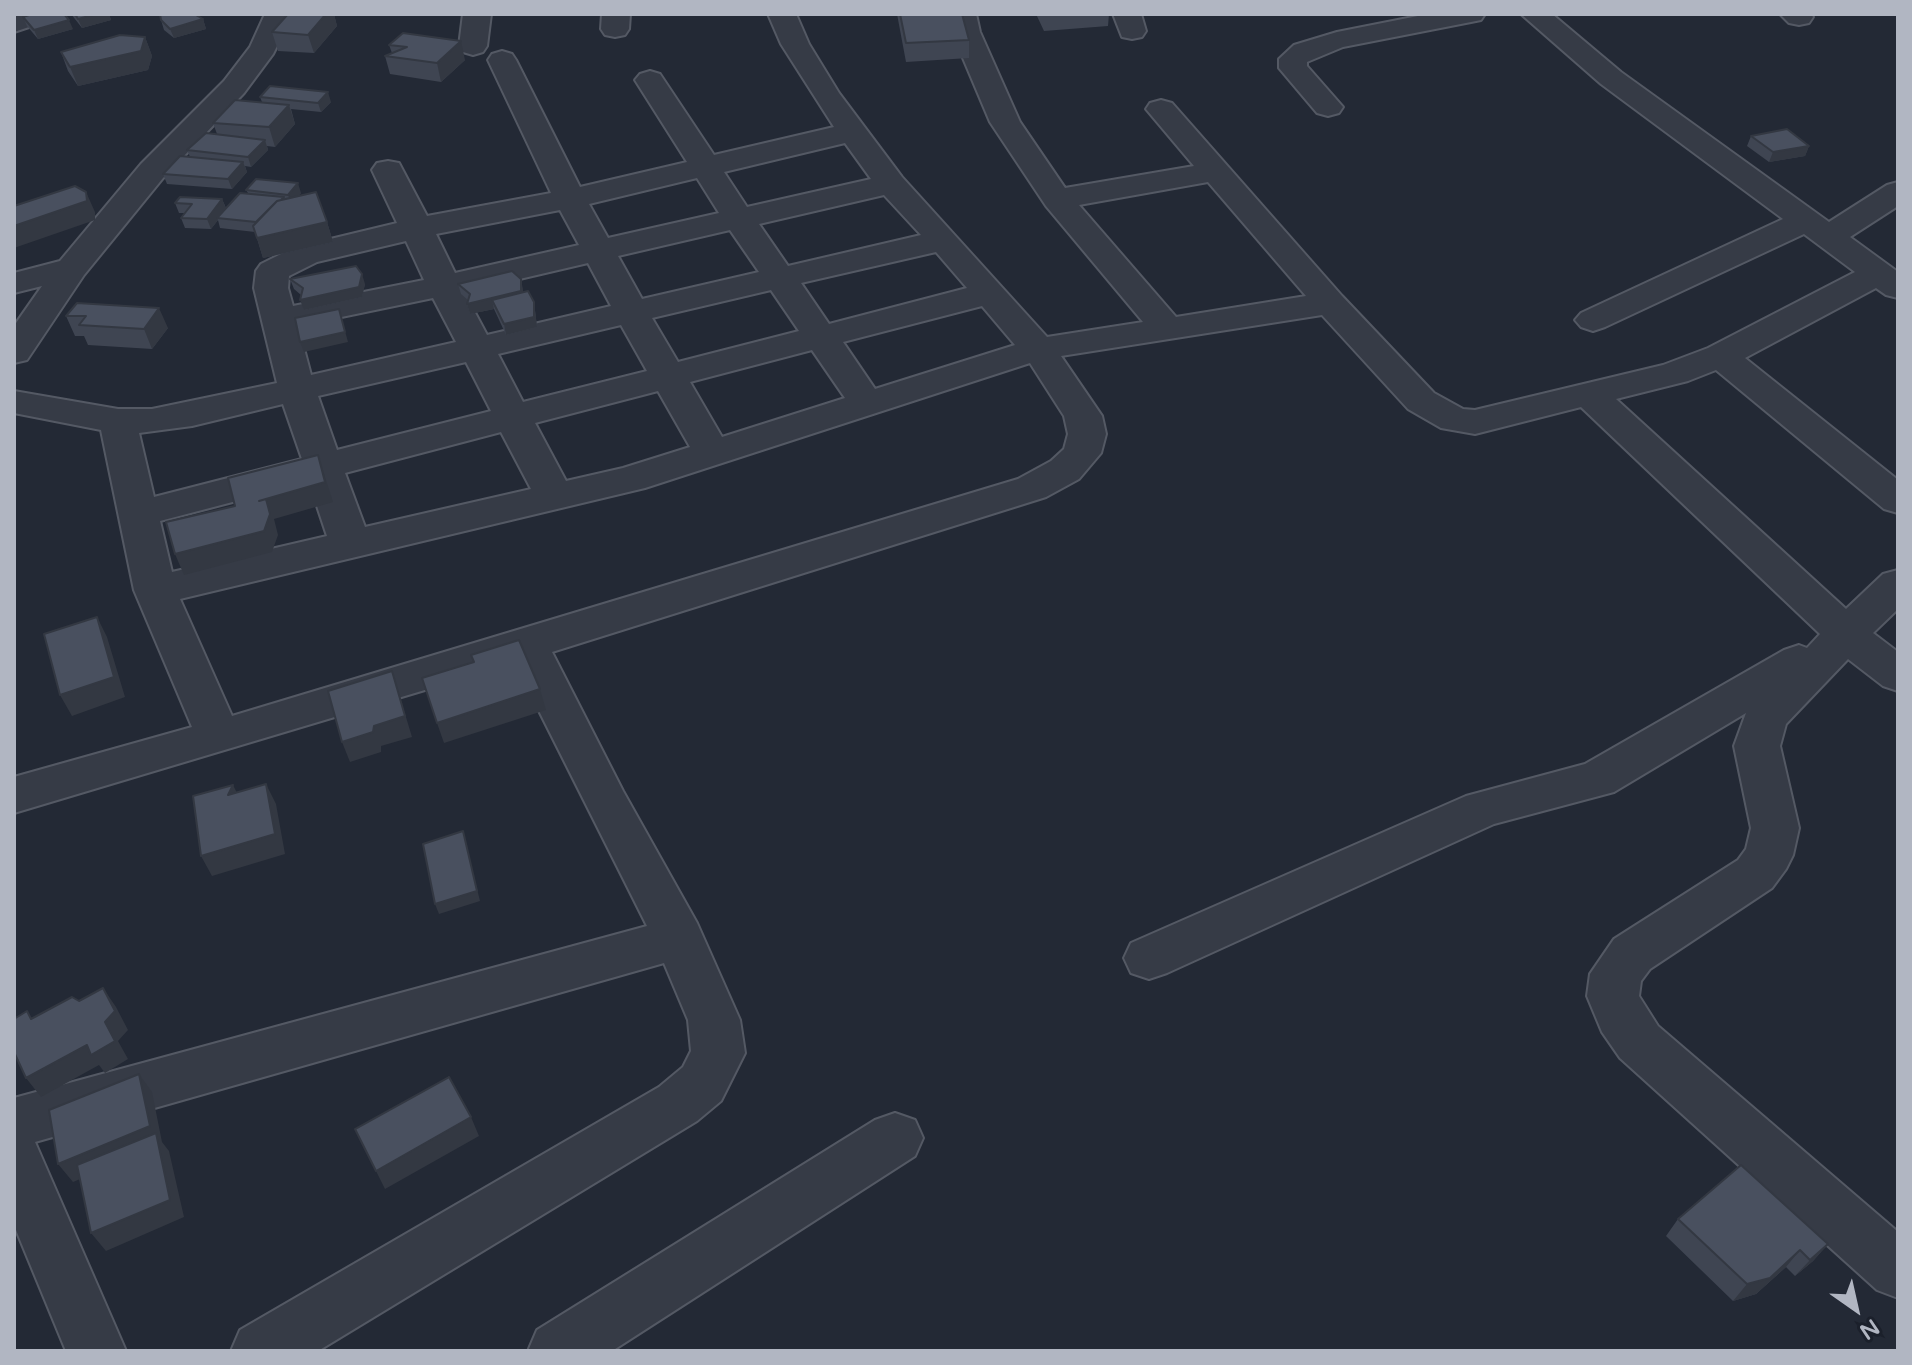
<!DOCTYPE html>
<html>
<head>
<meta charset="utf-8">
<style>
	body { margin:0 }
	#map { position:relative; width:1912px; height:1365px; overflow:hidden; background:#232935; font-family:"Varela Round",sans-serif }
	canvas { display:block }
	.frame { position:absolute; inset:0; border:16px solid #b1b6c2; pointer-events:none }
	.north { position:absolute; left:1816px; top:1269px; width:80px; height:80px; -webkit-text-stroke:6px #1b202b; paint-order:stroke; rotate:146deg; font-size:22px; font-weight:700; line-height:32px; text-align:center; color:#b1b6c2 }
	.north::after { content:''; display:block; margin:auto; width:28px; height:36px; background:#b1b6c2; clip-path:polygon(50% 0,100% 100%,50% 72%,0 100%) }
</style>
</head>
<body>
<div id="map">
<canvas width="1912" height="1365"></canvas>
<div class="frame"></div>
<div class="north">N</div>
</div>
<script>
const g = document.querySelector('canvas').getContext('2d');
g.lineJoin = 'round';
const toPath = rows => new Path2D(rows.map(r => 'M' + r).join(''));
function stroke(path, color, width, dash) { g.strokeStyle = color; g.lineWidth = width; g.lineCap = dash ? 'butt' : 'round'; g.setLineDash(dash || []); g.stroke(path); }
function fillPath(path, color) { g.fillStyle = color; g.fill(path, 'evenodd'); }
const minor = toPath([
	[14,14,54,14,50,20,14,32,14,14],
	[265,14,293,14,273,54,244,93,163,178,84,275,27,360,14,363,14,326,42,286,14,293,14,273,60,261,141,164,224,81,250,47,265,14],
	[463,14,491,14,487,46,483,52,473,55,463,52,459,46,463,14],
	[602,14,630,14,629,29,625,35,615,37,605,35,601,29,602,14],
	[768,14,796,14,809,44,839,93,902,177,1047,337,1143,322,1046,206,990,122,952,32,948,14,976,14,980,32,1020,122,1065,188,1194,166,1146,109,1150,103,1161,100,1172,103,1342,296,1434,393,1463,409,1475,410,1663,365,1708,348,1855,272,1804,234,1605,327,1593,331,1581,327,1575,320,1581,313,1783,219,1601,84,1521,14,1552,14,1621,72,1829,222,1887,185,1898,182,1898,206,1850,237,1898,272,1898,298,1886,295,1876,288,1745,358,1898,480,1898,513,1884,509,1716,370,1688,381,1616,399,1846,609,1883,574,1898,570,1898,609,1873,633,1898,652,1898,691,1883,686,1848,659,1786,724,1780,746,1799,828,1793,855,1786,869,1772,888,1650,969,1641,981,1639,996,1658,1026,1898,1232,1898,1298,1877,1290,1620,1058,1602,1032,1587,996,1590,974,1614,939,1738,860,1746,849,1751,828,1734,746,1746,713,1614,792,1494,824,1167,973,1149,979,1131,973,1124,958,1131,943,1466,796,1585,764,1784,650,1799,645,1807,648,1820,634,1581,407,1475,434,1441,428,1408,409,1322,315,1061,356,1102,416,1106,434,1101,453,1079,479,1046,497,552,652,623,791,697,923,740,1020,745,1053,721,1101,697,1121,318,1351,231,1351,240,1330,659,1087,683,1067,691,1051,688,1020,664,963,35,1142,126,1351,66,1351,14,1225,14,1098,647,926,515,663,14,813,14,777,192,727,134,590,101,430,14,413,14,391,118,409,152,409,277,383,254,288,256,271,261,264,293,248,397,223,372,170,377,163,388,161,399,163,427,216,551,193,488,60,492,54,502,51,512,54,516,60,580,187,687,162,635,80,640,74,650,71,660,74,714,155,834,127,781,44,768,14],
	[845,143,871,179,747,207,724,172,845,143],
	[697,178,719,213,608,238,589,204,697,178],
	[1208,182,1306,296,1176,317,1079,205,1208,182],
	[884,195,921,235,788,266,759,224,884,195],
	[560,210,579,245,455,273,436,234,560,210],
	[730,230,759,272,642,299,618,256,730,230],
	[406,241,424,280,293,306,288,288,289,276,317,262,406,241],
	[936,252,967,288,829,324,801,283,936,252],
	[588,263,611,306,487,335,464,292,588,263],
	[771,290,799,331,678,362,652,318,771,290],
	[433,298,456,342,311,375,298,326,433,298],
	[982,306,1015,345,875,389,843,342,982,306],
	[621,325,647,371,523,402,498,354,621,325],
	[812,350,845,398,722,437,690,382,812,350],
	[466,362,491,411,337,450,318,396,466,362],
	[1030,363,1064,416,1068,434,1064,449,1051,461,1018,479,232,716,180,599,645,488,1030,363],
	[658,391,690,447,623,468,566,481,535,423,658,391],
	[283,404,302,459,154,497,139,433,192,426,283,404],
	[501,432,531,489,365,527,345,473,501,432],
	[309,482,327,536,172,572,160,521,309,482],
	[1113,14,1141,14,1146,31,1142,37,1132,39,1122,37,1113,14],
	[1428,14,1485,14,1481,20,1471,22,1343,47,1307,62,1307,66,1343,107,1339,113,1328,116,1317,113,1279,68,1279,59,1294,45,1337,32,1428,14],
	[1780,14,1811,14,1813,17,1809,23,1799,25,1789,23,1780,14],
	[895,1113,915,1120,923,1138,915,1156,612,1351,528,1351,537,1330,875,1120,895,1113]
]);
const wall = toPath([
	[71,14,109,14,111,20,82,28],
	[160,14,205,14,198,16,203,19,206,29,174,38,164,30,161,20],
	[288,14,334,14,337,26,314,53,278,51,272,32],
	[897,14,962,14,969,40,969,58,906,62],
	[1036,14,1109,14,1108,26,1044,31],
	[23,17,73,29,38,39,27,26],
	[403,33,465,60,441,82,390,74,385,56,392,53,389,45],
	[145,37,152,56,148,70,78,86,68,71,61,52],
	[260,97,331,102,321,112,291,109,295,124,275,147,267,146,268,150,251,167,245,166,247,172,232,189,167,184,163,174,190,157,187,150,217,134,213,123,262,102],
	[1751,136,1809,146,1805,156,1769,162,1747,146],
	[246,190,301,193,298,196,327,222,333,242,263,258,255,232,220,228,218,220,211,229,185,228,181,218,185,213,179,213,175,203,222,199,226,208,248,193],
	[290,279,365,284,362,297,304,310,301,295,294,289],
	[521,279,523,293,534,302,537,327,506,335,494,309,470,314,467,304,468,300,461,294,458,284],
	[77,303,168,328,152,349,88,345,84,336,75,336,66,316],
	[1678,1219,1828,1244,1813,1261,1795,1276,1786,1267,1756,1294,1733,1301,1666,1236]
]);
const shadedWall = toPath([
	[96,14,109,14,111,20,82,28,78,19],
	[326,14,334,14,337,26,314,53,308,35],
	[203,19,206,29,174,38,170,29],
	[69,20,73,29,38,39,34,30],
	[145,37,152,56,148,70,78,86,70,67],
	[461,41,465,60,441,82,437,63],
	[328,92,331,102,321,112,318,103],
	[289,105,295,124,275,147,269,127],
	[265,140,268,150,251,167,248,157],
	[1809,146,1805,156,1769,162,1773,152],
	[243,162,247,172,232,189,228,179],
	[298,183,301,193,291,204,288,195],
	[86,192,95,212,95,220,14,248,14,226],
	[222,199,226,209,217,218,218,220,211,229,207,219],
	[327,222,333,242,263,258,257,238],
	[362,274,365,284,362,297,304,310,300,300],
	[521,279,523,290,523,301,492,300,494,309,470,314,467,304],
	[534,302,537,327,506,335,504,324],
	[159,308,168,328,152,349,144,329],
	[339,309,348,342,304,352,300,342],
	[318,455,333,502,274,519,278,535,272,552,184,575,175,554,259,501],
	[97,617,107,637,125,697,72,716,60,695],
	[392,671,412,737,381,746,381,752,350,762,342,742,374,726],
	[540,689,546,710,444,743,437,723],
	[266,784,276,804,285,854,212,876,201,856],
	[233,785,243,805,228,795],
	[463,831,480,901,439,914,435,904],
	[103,988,116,1007,128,1030,118,1041,128,1059,105,1073,99,1065,41,1097,26,1078,105,1022],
	[139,1074,152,1092,162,1142,169,1151,184,1217,106,1251,91,1233,159,1146,73,1182,58,1164],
	[471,1117,479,1136,385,1189,376,1171],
	[1828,1244,1813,1261,1795,1276,1810,1260],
	[1800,1250,1786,1267,1756,1294,1733,1301,1747,1284]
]);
const building = toPath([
	[32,14,64,14,69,20,34,30,23,17,32,14],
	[75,14,96,14,78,19,75,14],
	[160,14,194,14,203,19,170,29,161,20,160,14],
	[288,14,326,14,308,35,272,32,288,14],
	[900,14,962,14,969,40,906,43,900,14],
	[403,33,461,41,437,63,385,56,407,47,389,45,403,33],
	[120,35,145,37,141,51,70,67,61,52,120,35],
	[270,86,328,92,318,103,260,97,270,86],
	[235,100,289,105,269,127,213,123,235,100],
	[1787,129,1809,146,1773,152,1751,136,1787,129],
	[206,133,265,140,248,157,187,150,206,133],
	[180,156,243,162,228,179,163,174,180,156],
	[256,179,298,183,288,195,246,190,256,179],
	[75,186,86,192,87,201,14,226,14,206,75,186],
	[316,192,327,222,257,238,253,226,277,201,316,192],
	[240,193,284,197,281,200,277,201,256,222,217,218,240,193],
	[180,197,222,199,207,219,181,218,192,204,175,203,180,197],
	[356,266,362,274,359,287,300,300,303,288,290,279,356,266],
	[512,271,521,279,521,291,467,304,470,294,458,284,512,271],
	[528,291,534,302,534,317,504,324,492,300,528,291],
	[77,303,159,308,144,329,79,325,86,316,66,316,77,303],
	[339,309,345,332,300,342,295,318,339,309],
	[318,455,325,482,259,501,266,499,270,514,264,531,175,554,166,522,235,506,228,478,318,455],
	[97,617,114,677,60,695,44,634,97,617],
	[519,640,540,689,437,723,422,678,474,662,471,655,519,640],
	[392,671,405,716,374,726,373,732,342,742,328,691,392,671],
	[266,784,275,834,201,856,193,796,233,785,228,795,266,784],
	[463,831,477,891,435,904,423,844,463,831],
	[103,988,115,1011,105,1022,115,1041,91,1055,87,1045,26,1078,14,1052,14,1019,27,1011,31,1019,72,997,79,1001,103,988],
	[139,1074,150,1126,58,1164,49,1110,139,1074],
	[449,1077,471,1117,376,1171,355,1129,449,1077],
	[156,1133,170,1200,91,1233,77,1165,156,1133],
	[1741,1165,1828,1244,1810,1260,1800,1250,1770,1278,1747,1284,1678,1219,1741,1165]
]);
stroke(minor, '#545964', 4);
fillPath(minor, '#363b46');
fillPath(wall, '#3f4552');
fillPath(shadedWall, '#333842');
fillPath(building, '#49505f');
stroke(building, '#333842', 2);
</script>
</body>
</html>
